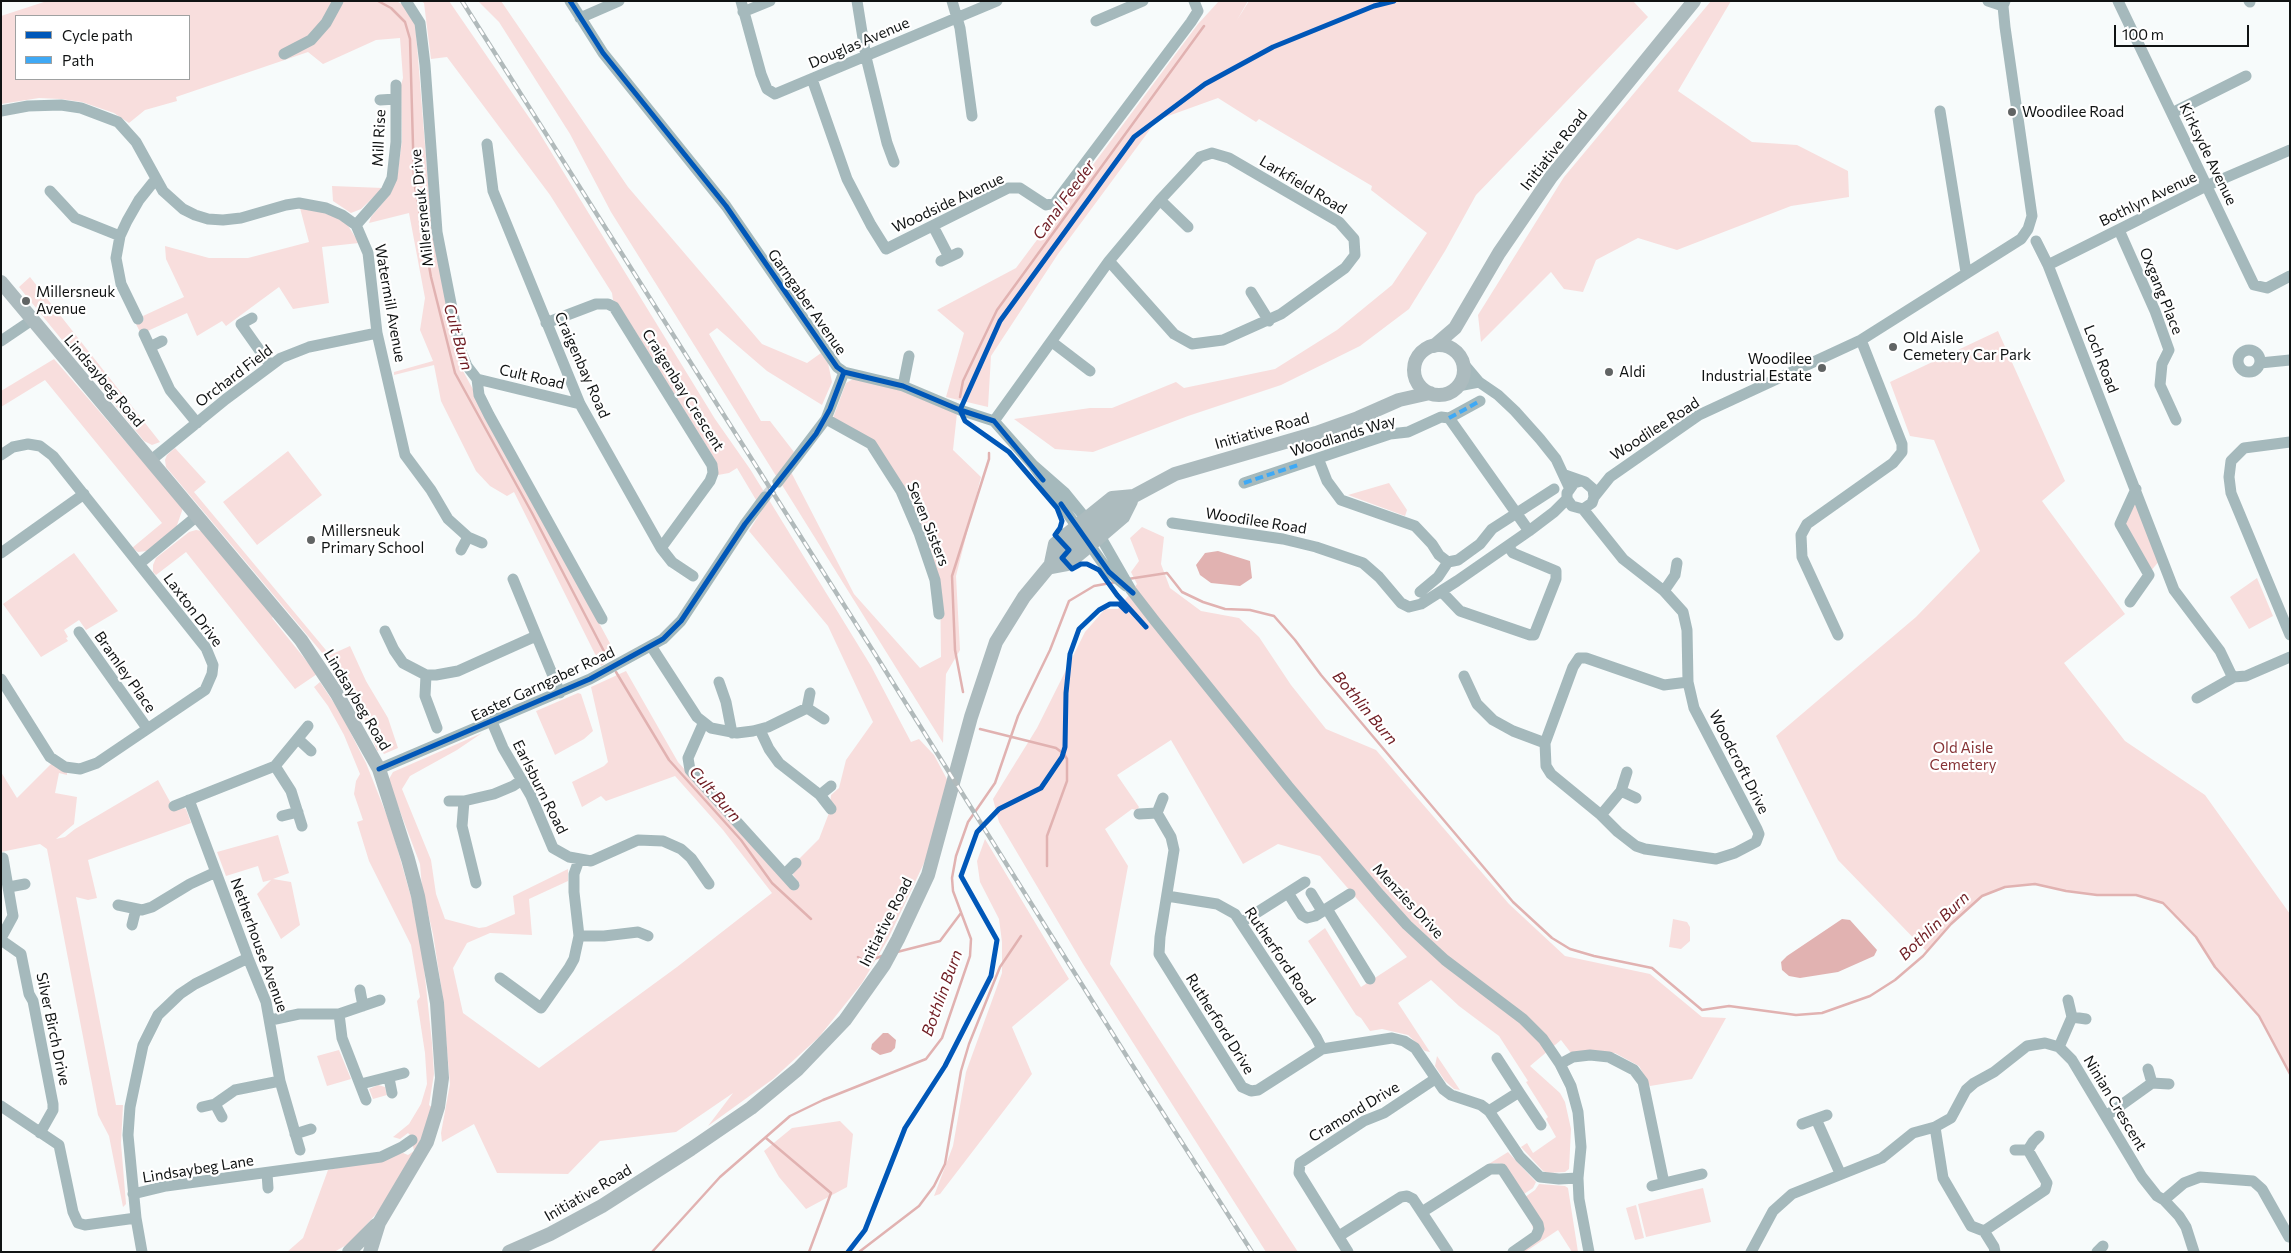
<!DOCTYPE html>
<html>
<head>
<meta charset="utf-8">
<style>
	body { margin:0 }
	#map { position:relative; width:2291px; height:1253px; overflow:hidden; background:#f7fbfb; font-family:Commissioner,sans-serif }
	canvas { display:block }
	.frame { position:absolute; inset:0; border:2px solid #101313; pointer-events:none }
	.legend { position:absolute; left:15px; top:15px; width:175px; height:65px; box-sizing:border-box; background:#fff; border:1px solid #9fa1a1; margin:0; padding:6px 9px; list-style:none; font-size:15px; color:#101313 }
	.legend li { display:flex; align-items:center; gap:10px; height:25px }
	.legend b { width:25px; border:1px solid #9fa1a1 }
	.scale { position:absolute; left:2114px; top:25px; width:135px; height:22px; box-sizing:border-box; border:2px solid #101313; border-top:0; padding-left:6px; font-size:15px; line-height:18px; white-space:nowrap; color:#101313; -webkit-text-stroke:4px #fff; paint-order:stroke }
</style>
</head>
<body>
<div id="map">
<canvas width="2291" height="1253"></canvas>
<div class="frame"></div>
<ul class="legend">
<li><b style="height:6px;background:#0057b8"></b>Cycle path</li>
<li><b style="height:6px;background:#3fa9f5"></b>Path</li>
</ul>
<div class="scale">100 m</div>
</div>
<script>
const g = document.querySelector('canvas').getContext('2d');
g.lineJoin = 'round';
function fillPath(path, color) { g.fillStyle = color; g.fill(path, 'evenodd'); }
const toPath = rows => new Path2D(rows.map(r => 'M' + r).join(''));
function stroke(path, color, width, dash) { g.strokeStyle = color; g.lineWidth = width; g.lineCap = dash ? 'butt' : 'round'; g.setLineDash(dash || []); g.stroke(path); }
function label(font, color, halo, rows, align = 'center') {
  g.font = font + ' Commissioner,sans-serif'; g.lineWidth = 4.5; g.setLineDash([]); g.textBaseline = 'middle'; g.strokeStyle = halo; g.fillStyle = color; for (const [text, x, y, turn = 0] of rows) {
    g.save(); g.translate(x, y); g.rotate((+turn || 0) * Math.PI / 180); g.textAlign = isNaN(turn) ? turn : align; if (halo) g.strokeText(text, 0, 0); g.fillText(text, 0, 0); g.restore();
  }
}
const green = toPath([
	[47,1,335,1,341,5,344,1,396,1,402,4,415,20,432,233,462,369,612,647,602,654,606,663,601,666,514,492,507,496,490,486,476,471,441,401,434,365,394,375,394,372,433,361,420,330,425,298,409,213,369,223,371,217,391,193,398,172,402,140,401,85,403,78,400,38,376,40,323,64,308,52,176,97,177,101,145,110,129,123,114,113,82,102,61,99,39,98,1,104,1,16],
	[16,16,189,16,189,79,16,79],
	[421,1,449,1,537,129,715,419,750,469,871,666,911,742,919,739,934,755,949,783,925,861,888,939,862,983,819,1037,773,1079,708,1126,733,1093,676,1132,600,1141,568,1174,497,1173,474,1124,442,1142,441,1133,450,1084,442,992,433,934,422,887,420,864,390,785,389,779,393,772,482,733,457,750,410,776,402,789,431,860,436,894,445,919,479,928,486,927,515,914,513,896,568,869,568,881,529,899,532,935,490,933,467,943,453,968,463,1013,539,1068,677,967,772,893,723,830,675,776,606,801,601,796,582,807,572,782,604,766,608,762,591,687,626,671,678,762,794,891,800,884,793,875,797,861,819,839,829,813,831,795,839,788,846,760,873,722,828,626,749,531,762,510,737,468,729,473,718,475,717,463,625,315,617,303,613,300,612,293,550,195,447,57,431,59,424,3],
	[478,1,501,1,628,187,762,344,807,363,821,353,828,363,832,382,822,405,767,371,717,328,709,334,761,421,770,421,794,452,778,479,611,212,570,134,499,22],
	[1219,1,1248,1,1237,20,1249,1,1633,1,1648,17,1476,195,1445,251,1409,309,1360,346,1281,385,1188,416,1093,452,1055,449,1014,419,1090,408,1112,408,1176,382,1184,388,1275,369,1337,330,1392,285,1427,233,1371,190,1372,186,1259,119,1256,122,1218,98,1157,120,1058,254,991,356,988,407,946,397,964,333,937,310,1016,268,1198,24],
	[1711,1,1731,1,1678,91,1752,142,1797,145,1848,171,1849,197,1791,206,1677,250,1638,238,1596,260,1583,292,1564,289,1551,272,1481,342,1478,315,1564,177],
	[332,186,383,188,361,209,351,213,333,201],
	[300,208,325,211,347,224,359,243,322,247,329,303,293,309,279,287,226,326,222,321,197,336,187,313,141,334,136,324,144,320,143,316,184,297,166,259,165,246,209,258,248,258,309,242],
	[30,277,160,442,152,445,144,441,19,287],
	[1998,331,2065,481,2042,501,2125,614,2064,663,2125,741,2205,795,2290,914,2290,1074,2259,1016,2215,967,2196,937,2163,903,2136,895,2097,895,2066,891,2035,884,2005,887,1982,896,1951,924,1927,952,1838,860,1776,736,1916,617,1980,551,1934,440,1910,436,1890,382],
	[54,359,183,508,176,528,147,551,138,552,132,548,162,523,45,380,1,407,1,391],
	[855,378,902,388,957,413,953,450,981,477,956,576,960,650,946,674,943,743,782,485,791,472,854,594,920,668,941,657,940,579,872,441,833,418,846,383],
	[175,448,206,482,194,492,330,655,350,646,366,681,388,718,398,748,384,754,380,749,377,751,358,704,329,661,166,467,165,460,167,455],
	[288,451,322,495,257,545,223,502],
	[1389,483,1407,510,1405,516,1348,495],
	[2135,498,2160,560,2150,572,2124,524],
	[1142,527,1164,537,1161,564,1170,588,1201,611,1239,618,1259,637,1291,685,1326,729,1376,750,1509,904,1565,956,1650,974,1702,1017,1726,1018,1692,1079,1650,1086,1639,1066,1615,1053,1571,1053,1561,1040,1530,1066,1560,1093,1565,1102,1571,1129,1569,1169,1565,1172,1548,1173,1543,1171,1521,1147,1527,1143,1533,1153,1556,1137,1546,1119,1548,1117,1526,1082,1528,1081,1499,1036,1459,1006,1431,980,1398,1003,1430,1052,1425,1051,1408,1035,1382,1029,1370,1031,1361,1018,1356,1015,1308,941,1325,928,1361,987,1407,957,1320,856,1278,844,1243,864,1171,740,1117,775,1139,807,1137,810,1132,809,1105,829,1128,866,1110,964,1298,1252,1266,1252,1083,964,999,822,993,799,1037,728,1085,632,1105,609,1118,609,1137,584,1131,572,1139,561,1130,538],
	[196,530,202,531,274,616,272,618,317,674,295,689,186,552,156,575,153,572,153,565,156,558,189,532],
	[74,553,118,611,86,630,79,620,64,630,68,637,66,638,68,641,41,657,3,604],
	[2257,578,2273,616,2249,629,2230,597],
	[320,682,340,712,366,763,391,826,411,897,422,949,432,1043,434,1074,429,1105,433,1108,427,1128,385,1204,350,1243,334,1252,287,1252,303,1238,328,1170,403,1153,408,1155,414,1151,411,1136,408,1133,400,1139,393,1137,409,1124,421,1104,427,1084,425,1053,417,1001,420,997,411,945,369,861,357,822,363,820,354,794,356,781,360,774,344,735,328,706,314,687],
	[578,693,581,694,593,731,584,739,555,755,536,711],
	[52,763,67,771,67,775,59,773,55,793,77,797,74,824,56,839,65,837,75,829,158,780,174,809,181,807,186,809,191,823,88,860,97,898,88,900,76,897,116,1105,123,1105,121,1143,126,1204,123,1207,109,1136,98,1115,47,849,40,844,1,852,1,772,17,798],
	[278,835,289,873,273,879,291,882,300,925,281,939,257,894,271,880,263,882,258,866,226,876,217,852],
	[985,839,1069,979,1012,1027,1032,1074,940,1194,934,1196,953,1146,966,1072,1002,973,1002,942,999,919,980,882,977,861],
	[1673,919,1687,922,1690,927,1690,941,1681,949,1669,947],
	[339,1050,351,1079,327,1086,317,1056],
	[1437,1056,1460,1090,1454,1089,1445,1081,1435,1066],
	[378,1085,385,1087,387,1095,373,1099,369,1089],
	[840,1121,853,1134,847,1187,806,1209,779,1177,764,1151,792,1128],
	[1508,1152,1536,1182,1533,1188,1524,1194,1503,1164,1494,1163,1471,1175],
	[1539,1184,1565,1186,1568,1188,1578,1252,1572,1252,1558,1230,1525,1252,1520,1252,1536,1241,1525,1197,1535,1190],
	[1703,1188,1711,1222,1646,1237,1638,1204],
	[1636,1205,1644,1238,1635,1240,1626,1208]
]);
const water = toPath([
	[1218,551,1250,561,1252,578,1240,586,1211,583,1200,575,1196,565,1205,553],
	[1842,919,1850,920,1877,950,1874,956,1838,972,1800,978,1789,976,1782,970,1781,962,1787,956],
	[883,1033,888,1033,896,1040,895,1048,891,1052,880,1055,871,1049,872,1044]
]);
const stream = toPath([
	[378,1,391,8,405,22,410,39,414,181,431,277,455,373,532,513,608,659],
	[960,397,963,381,997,310,1204,26],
	[1128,579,1167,573,1182,592,1203,602,1225,609,1250,610,1274,616,1295,640,1321,675,1513,902,1552,938,1570,949,1594,956,1652,968,1702,1010,1729,1006,1796,1015,1822,1013,1870,996,1895,980,1923,956,1951,924,1982,896,2005,887,2035,884,2066,891,2097,895,2136,895,2163,903,2196,937,2215,967,2259,1016,2290,1074],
	[616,672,669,760,741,840,772,883,811,919],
	[963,692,955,650,952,576,989,459,989,453],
	[980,729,1056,748,1064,754,1067,759,1067,781,1047,836,1047,866],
	[897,952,940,941,961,913],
	[858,957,866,962,882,956],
	[766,1138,831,1193,809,1252],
	[652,1252,720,1177,790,1116,823,1100,926,1059,942,1038,970,956,971,939,953,891,952,878,956,856,968,822,995,783,1018,716,1050,650,1069,601,1094,586,1116,582],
	[859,1252,919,1206,934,1186,945,1164,961,1071,969,1044,1000,967,1021,936]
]);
const minorTunnel = toPath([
	[765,497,778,482]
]);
const minor = toPath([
	[406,1,420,23,425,65,437,232,460,349,467,366,477,379,479,395,489,415,602,619],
	[570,1,603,53,726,206,837,367,844,372,903,386,960,410,994,421,1033,465,1109,572,1126,586],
	[741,1,761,74,767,89,775,94,997,1],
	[857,1,866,57,887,143,894,162],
	[952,1,960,28,972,116],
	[1988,1,2003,6],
	[2118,1,2254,285,2267,288,2290,276],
	[2249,1,2250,2],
	[743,12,770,1],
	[580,18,619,1],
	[1096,21,1143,1],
	[284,54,311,40,326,23,338,1],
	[812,79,847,179,871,225,886,249,1008,188,1020,188,1046,205,1055,203,1191,22,1198,11,1194,1],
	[380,100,396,99],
	[1,111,28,106,61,105,81,108,118,122,136,142,163,191,183,209,195,215,208,219,223,220,241,218,286,205,299,203,326,208,342,215,356,225,368,253,377,333,405,455,431,490,448,519,468,537,482,543],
	[1940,111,1966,272],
	[2172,113,2246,76],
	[487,144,493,191,580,404,661,548,672,562,693,576],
	[50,191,75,218,120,236],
	[1160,200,1188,227],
	[356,225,386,191,392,178,396,142,396,85],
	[933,226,949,257],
	[2119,230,2155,311,2169,350,2162,364,2160,385,2176,420],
	[2036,241,2048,265,2174,590,2220,651,2231,674,2234,677],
	[941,261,958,253],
	[2048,265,2206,186,2290,150],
	[1251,292,1269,321],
	[252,318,241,324,270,365],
	[138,319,121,284,116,258,120,236,127,221,139,200,155,180],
	[546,323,596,304,608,304,614,307,712,465,713,473,710,481,661,548],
	[144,334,170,390,197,423],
	[1,341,32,320],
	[1052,342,1090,371],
	[150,347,162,341],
	'2238 361a11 11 0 1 1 22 0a11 11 0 1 1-22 0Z',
	[1463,363,1479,382,1498,395,1515,411,1540,439,1556,459,1569,487],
	[2260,363,2290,360],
	[477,379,580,404],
	[903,386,909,356],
	[1458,386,1479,382],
	[1449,418,1480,401],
	[826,419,871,444,901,491,919,533,935,580,939,614],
	[994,421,1109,261,1160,200,1200,157,1212,153,1229,158,1339,222,1354,239,1355,255,1345,268,1281,314,1223,340,1192,344,1174,334,1109,261],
	[2290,442,2244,448,2231,461,2229,477,2231,493,2290,635],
	[1,455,13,447,28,444,40,446,53,456,206,648,213,665,212,674,205,690,97,763,80,769,65,767,50,757,1,679],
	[1318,458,1327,481,1341,500,1415,526,1432,544,1439,555,1448,562,1458,560,1480,544,1492,529,1554,489],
	[150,461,226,399,281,358,309,347,377,333],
	[1033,465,1065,493,1100,536,1131,590,1155,621,1288,786,1380,895,1407,925,1445,960,1523,1019,1543,1039,1560,1064,1571,1086,1578,1112,1581,1147,1578,1178,1579,1199,1589,1252],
	[1565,475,1585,482,1593,489,1594,497,1592,503,1583,509,1572,506,1567,499,1567,493,1574,483,1581,481],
	[778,482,826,419,844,372],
	[1244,483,1390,434,1408,432,1441,417,1449,418,1529,531],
	[1594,497,1610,477,1699,415,1861,340,2021,239,2028,229,2032,216,2005,27,2003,6,2005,1],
	[1583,509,1623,559,1664,591,1683,612,1687,630,1688,682],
	[1172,523,1283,539,1316,547,1363,563,1379,577,1401,603,1409,607,1421,604,1457,581,1529,531,1554,512,1567,499],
	[461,550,468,537],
	[1,553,84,494],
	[139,564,197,516],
	[513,579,560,693],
	[1441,591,1460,611,1530,635,1534,635,1556,579,1556,571,1513,553,1508,546],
	[1664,591,1675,575,1677,563],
	[1420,592,1438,577,1448,562],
	[2130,602,2149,575,2120,524,2136,489],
	[385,631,394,650,403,663,426,675,436,675,458,671,536,636],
	[79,632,147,728],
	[1838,635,1802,557,1801,535,1807,524,1893,463,1902,452,1902,444,1861,340],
	[651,646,697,717,711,728,737,733,753,731,768,727,807,708,824,719],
	[1579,658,1586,658,1664,685,1688,682,1694,708,1757,829,1759,834,1756,842,1735,853,1716,859,1645,849,1636,846,1618,832,1601,815,1551,774,1546,766,1545,743,1573,667,1579,658],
	[426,675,425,696,437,728],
	[1464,676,1477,704,1493,720,1513,731,1545,743],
	[719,682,726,702,732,733],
	[2197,698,2234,677,2246,676,2290,657],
	[807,708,810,693],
	[492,722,503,748,531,796,553,848,569,857,591,861,638,840,663,841,681,849,691,858,709,884],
	[703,724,688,758,690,770,794,885],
	[760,730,769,749,779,763,820,795,831,809],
	[298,739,311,751],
	[275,766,291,791,302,826],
	[379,769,590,679,663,639,681,621,745,524,765,497],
	[1621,791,1636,798],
	[820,795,831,786],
	[189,800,248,958,266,1002,280,1081,300,1150],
	[449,801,464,801],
	[174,806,275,766,308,726],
	[1157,813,1171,837,1174,850,1160,937,1159,954,1242,1087,1251,1091,1258,1090,1322,1049,1392,1038,1404,1041,1415,1048,1443,1089,1451,1095,1481,1105,1489,1111,1520,1157,1540,1177,1559,1179,1578,1178],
	[1139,814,1157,813,1163,798],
	[1601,815,1621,791,1627,772],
	[282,816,298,812],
	[785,874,796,863],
	[476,883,462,826,464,801,494,794,513,786,522,780],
	[9,887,25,884],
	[1288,893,1302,915,1307,918,1315,916,1350,894],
	[1311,893,1322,911],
	[1167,896,1217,904,1235,914,1316,1037,1322,1049],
	[118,905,142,910,152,907,190,884,216,872],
	[1327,909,1370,979],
	[1242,922,1305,882],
	[132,925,136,909],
	[579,936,604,936,638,932,648,936],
	[1,938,13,916,3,858],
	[1,940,21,954,29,994,33,1001,53,1104,53,1110,40,1133],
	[500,978,541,1008,569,968,574,959,579,936,574,892,574,874,579,860],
	[360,990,363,1006],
	[339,1014,380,1000],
	[2072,1017,2086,1019],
	[271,1020,299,1014,339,1014,342,1038,366,1100],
	[2059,1047,2072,1017,2068,1000],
	[1560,1064,1573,1057,1590,1055,1609,1057,1634,1070,1643,1082,1664,1183],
	[2148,1069,2152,1083],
	[389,1078,392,1093],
	[361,1084,404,1073],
	[1519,1092,1541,1125],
	[215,1104,222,1117],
	[1,1106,59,1145,73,1212,78,1223,85,1225,136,1218],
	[202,1107,215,1104,235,1090,280,1081],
	[1489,1111,1519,1092,1497,1058],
	[2106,1116,2152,1083,2169,1084],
	[1816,1119,1840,1173],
	[1802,1124,1827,1115],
	[1935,1127,1943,1178,1971,1226,1984,1231,1994,1247,1995,1252],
	[295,1134,311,1129],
	[2015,1150,2028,1150],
	[267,1173,268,1188],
	[1652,1186,1702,1174],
	[133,1194,166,1186,381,1157,402,1147,412,1140],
	[2164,1200,2184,1183,2200,1177,2253,1181,2262,1189,2289,1237],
	[1422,1212,1490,1169,1502,1169,1538,1224,1539,1229,1536,1236,1513,1252],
	[1984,1231,2045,1190,2047,1183,2028,1150,2033,1142,2039,1136],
	[1339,1236,1401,1197,1407,1196,1413,1199,1448,1252],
	[142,1252,136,1218,128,1135,130,1107,143,1045,158,1015,180,994,195,984,248,958],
	[1348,1252,1299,1173,1300,1163,1364,1121,1384,1113,1435,1079],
	[1751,1252,1773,1211,1792,1194,1882,1158,1913,1133,1935,1127,1951,1118,1966,1090,1974,1083,1994,1072,2027,1046,2045,1043,2059,1047,2072,1060,2142,1177,2157,1196,2164,1200,2179,1216,2186,1227,2194,1252],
	[2097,1252,2103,1246]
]);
const major = toPath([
	[1,282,301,640,337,694,379,769,408,859,418,896,437,1003,442,1078,438,1107,427,1142,379,1223,370,1252],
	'1414 370a25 25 0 1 1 50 0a25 25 0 1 1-50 0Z',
	[1434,346,1455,328,1499,253,1551,177,1694,1],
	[1051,563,1055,544,1112,498,1134,496,1175,474,1316,433,1358,418,1399,400,1430,393],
	[1051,567,1067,564,1090,545,1123,517,1131,501],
	[349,1252,376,1225],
	[509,1252,550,1234,602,1206,691,1149,751,1108,798,1069,845,1020,884,965,898,939,928,875,971,717,996,642,1024,597,1062,551,1134,496]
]);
const rail = toPath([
	[462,1,875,654,1131,1063,1252,1252]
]);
const quiet = toPath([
	[1449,418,1480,401],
	[1244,483,1298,465]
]);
const cycleway = toPath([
	[570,1,603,53,726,206,837,367,844,372,903,386,960,410,994,421,1043,480],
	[1061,504,1109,572,1133,593],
	[1146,627,1117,595,1099,570,1087,564,1081,564,1072,569,1062,558,1069,550,1055,535,1060,528,1062,521,1057,508,1009,452,965,421,960,410,1000,321,1134,137,1205,84,1273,47,1374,6,1394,1],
	[379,769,590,679,663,639,681,621,745,524,816,434,830,409,844,372],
	[848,1252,865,1230,905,1128,945,1066,991,976,997,940,961,876,977,832,999,809,1041,788,1062,757,1065,747,1066,693,1070,654,1079,629,1099,610,1110,604,1119,604,1126,611]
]);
const markers = [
	[2012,112,5,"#616464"],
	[26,301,5,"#616464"],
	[1893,347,5,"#616464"],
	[1822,368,5,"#616464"],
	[1609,372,5,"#616464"],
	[311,540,5,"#616464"]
];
const streetNames = [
	["Douglas Avenue",859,43,-23],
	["Mill Rise",379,138,-87],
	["Initiative Road",1554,150,-52],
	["Kirksyde Avenue",2208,154,64],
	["Larkfield Road",1303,185,31],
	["Bothlyn Avenue",2148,199,-26],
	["Woodside Avenue",948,203,-25],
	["Millersneuk Drive",422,208,-96],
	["Oxgang Place",2161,291,68],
	["Garngaber Avenue",807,302,55],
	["Watermill Avenue",390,303,80],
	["Loch Road",2101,359,69],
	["Craigenbay Road",582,365,66],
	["Orchard Field",234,376,-37],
	["Cult Road",532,377,13],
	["Lindsaybeg Road",104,381,50],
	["Craigenbay Crescent",683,390,58],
	["Woodilee Road",1655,429,-33],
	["Initiative Road",1262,431,-16],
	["Woodlands Way",1343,436,-17],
	["Woodilee Road",1256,521,9],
	["Seven Sisters",928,524,68],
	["Laxton Drive",193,610,53],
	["Bramley Place",125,672,55],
	["Easter Garngaber Road",543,684,-25],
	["Lindsaybeg Road",357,700,59],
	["Woodcroft Drive",1739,762,63],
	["Earlsburn Road",540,787,63],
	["Menzies Drive",1408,901,47],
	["Initiative Road",886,922,-63],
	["Netherhouse Avenue",259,945,70],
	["Rutherford Road",1280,956,56],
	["Rutherford Drive",1220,1024,58],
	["Silver Birch Drive",53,1029,78],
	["Ninian Crescent",2115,1103,59],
	["Cramond Drive",1354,1112,-31],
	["Lindsaybeg Lane",198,1169,-9],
	["Initiative Road",588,1193,-30]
];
const poiNames = [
	["Woodilee Road",2022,112],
	["Millersneuk",36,292],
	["Avenue",36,309],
	["Old Aisle",1903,338],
	["Cemetery Car Park",1903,355],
	["Woodilee",1812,359,"right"],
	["Industrial Estate",1812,376,"right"],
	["Aldi",1619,372],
	["Millersneuk",321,531],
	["Primary School",321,548]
];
const parkNames = [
	["Old Aisle",1963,748],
	["Cemetery",1963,765]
];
const waterNames = [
	["Canal Feeder",1064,200,-54],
	["Cult Burn",458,337,74],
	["Bothlin Burn",1365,708,50],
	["Cult Burn",715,794,48],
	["Bothlin Burn",1934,926,-44],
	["Bothlin Burn",942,993,-70]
];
fillPath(green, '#f8dedd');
fillPath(water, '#e1b2b1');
stroke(stream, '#e1b2b1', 2.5);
stroke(minorTunnel, '#d4d8d8', 11, [11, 5.5]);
stroke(minor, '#a5b9bc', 11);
stroke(major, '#acbbbe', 14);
stroke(rail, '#b1babb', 4.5);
stroke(rail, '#fff', 2.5, [8]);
stroke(quiet, '#3fa9f5', 4, [8, 4]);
stroke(cycleway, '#0057b8', 5);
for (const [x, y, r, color] of markers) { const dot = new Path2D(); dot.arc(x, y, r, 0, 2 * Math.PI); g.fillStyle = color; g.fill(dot); stroke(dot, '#fff', 2); }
label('15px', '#101313', '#fff', streetNames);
label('15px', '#101313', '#fff', poiNames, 'left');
label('15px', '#863336', '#fff', parkNames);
label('italic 16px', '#6f1d23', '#fff', waterNames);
</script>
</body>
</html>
